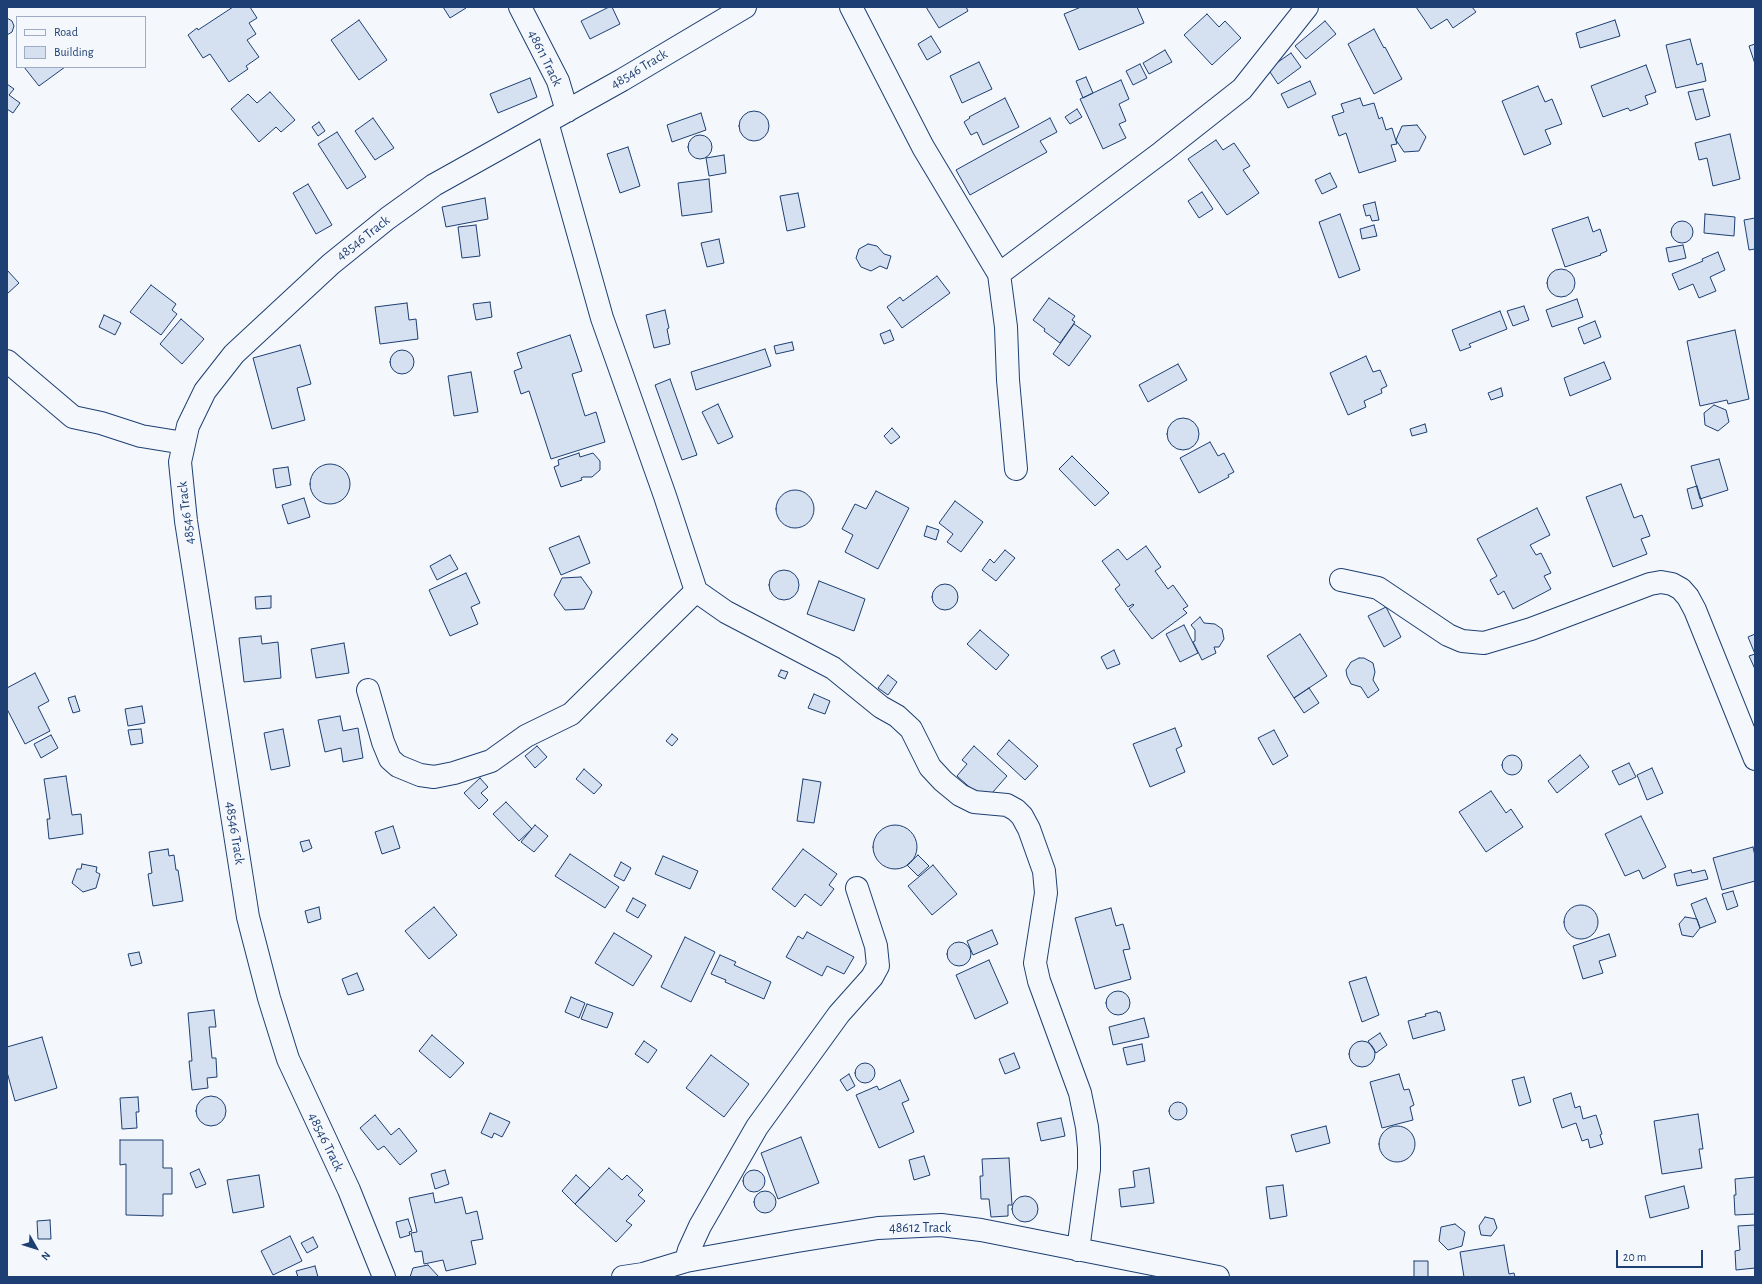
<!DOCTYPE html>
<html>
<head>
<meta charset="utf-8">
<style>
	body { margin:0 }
	#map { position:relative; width:1762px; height:1284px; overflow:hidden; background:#f4f7fb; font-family:"Alegreya Sans",sans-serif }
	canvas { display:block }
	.frame { position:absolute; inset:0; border:8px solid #1d3f73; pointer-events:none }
	.legend { position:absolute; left:16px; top:16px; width:130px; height:52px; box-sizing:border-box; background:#f4f7fb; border:1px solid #9eadc5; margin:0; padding:5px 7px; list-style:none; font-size:12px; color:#1d3f73 }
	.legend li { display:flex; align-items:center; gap:8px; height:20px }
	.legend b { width:20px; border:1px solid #9eadc5 }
	.north { position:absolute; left:16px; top:1228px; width:40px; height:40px; -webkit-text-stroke:3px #f4f7fb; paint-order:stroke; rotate:129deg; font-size:11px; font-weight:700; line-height:16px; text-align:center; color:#1d3f73 }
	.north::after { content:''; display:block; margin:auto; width:14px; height:18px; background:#1d3f73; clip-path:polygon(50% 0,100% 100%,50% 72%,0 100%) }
	.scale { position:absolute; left:1616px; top:1250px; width:87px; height:18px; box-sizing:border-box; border:2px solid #1d3f73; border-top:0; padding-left:5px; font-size:12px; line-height:14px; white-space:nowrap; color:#1d3f73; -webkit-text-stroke:3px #f4f7fb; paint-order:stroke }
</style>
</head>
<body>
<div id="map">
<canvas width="1762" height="1284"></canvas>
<div class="frame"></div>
<ul class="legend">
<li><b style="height:5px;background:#f4f7fb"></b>Road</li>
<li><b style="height:11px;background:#d5e0f0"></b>Building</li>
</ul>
<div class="north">N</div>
<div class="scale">20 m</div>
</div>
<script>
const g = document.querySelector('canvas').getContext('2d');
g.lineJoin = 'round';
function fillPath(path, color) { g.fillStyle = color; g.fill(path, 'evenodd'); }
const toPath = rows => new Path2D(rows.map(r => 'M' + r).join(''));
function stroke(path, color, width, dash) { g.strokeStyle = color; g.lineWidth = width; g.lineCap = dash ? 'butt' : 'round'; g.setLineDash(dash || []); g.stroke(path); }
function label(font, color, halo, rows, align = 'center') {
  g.font = font + ' "Alegreya Sans",sans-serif'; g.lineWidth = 3; g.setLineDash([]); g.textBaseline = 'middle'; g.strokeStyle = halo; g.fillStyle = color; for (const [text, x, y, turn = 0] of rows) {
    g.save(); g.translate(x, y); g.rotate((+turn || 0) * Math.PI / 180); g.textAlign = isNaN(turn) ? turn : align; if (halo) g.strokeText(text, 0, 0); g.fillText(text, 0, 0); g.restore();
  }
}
const building = toPath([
	[233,7,250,7,257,18,249,23,256,34,247,40,259,57,246,66,248,69,229,82,210,54,203,58,188,35,197,28,198,30,233,7],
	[443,7,466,7,466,8,450,18,443,7],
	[609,7,612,7,620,24,590,39,581,21,609,7],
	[926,7,966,7,968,11,939,28,926,7],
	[1081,7,1137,7,1144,23,1079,50,1064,14,1081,7],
	[1416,7,1472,7,1476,12,1453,28,1447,19,1431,29,1416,7],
	[1207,14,1219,27,1225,21,1241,38,1212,65,1184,35,1207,14],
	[7,18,12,21,14,26,12,32,7,35,7,18],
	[359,20,387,60,359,80,331,40,359,20],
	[1615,20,1620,36,1580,48,1576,33,1615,20],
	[1325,21,1336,34,1306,59,1295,46,1325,21],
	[1374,29,1384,48,1385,47,1402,79,1374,94,1348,44,1374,29],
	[931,36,941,52,927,60,918,44,931,36],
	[1690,39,1697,65,1702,63,1706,81,1676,88,1666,45,1690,39],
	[1755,44,1755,64,1749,46,1755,44],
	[1165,50,1172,62,1149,74,1143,63,1165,50],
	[1291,53,1301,67,1278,84,1268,69,1291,53],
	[979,62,992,89,962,103,950,76,979,62],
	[1140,64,1147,78,1133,85,1126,71,1140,64],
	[1646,65,1656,92,1645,96,1648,104,1630,111,1628,108,1603,117,1591,86,1646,65],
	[24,67,65,67,39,86,24,67],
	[1086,77,1093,93,1083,98,1076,81,1086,77],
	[530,78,537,97,498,113,490,94,530,78],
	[1121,80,1129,99,1119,104,1126,121,1119,124,1126,138,1103,149,1080,99,1121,80],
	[1310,81,1316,94,1288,108,1281,94,1310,81],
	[7,84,14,89,9,95,20,103,13,113,7,109,7,84],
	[1538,86,1545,102,1552,99,1562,124,1545,130,1551,144,1524,155,1502,101,1538,86],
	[1703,89,1710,116,1696,120,1688,92,1703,89],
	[270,92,295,120,281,132,276,127,259,142,231,109,248,94,257,103,270,92],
	[1005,98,1019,127,983,145,977,132,971,135,964,122,970,118,969,117,1005,98],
	[1360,98,1363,106,1374,103,1379,119,1382,117,1386,130,1392,128,1397,144,1391,145,1396,161,1359,173,1346,133,1339,136,1332,116,1344,112,1341,104,1360,98],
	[1077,109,1082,117,1070,124,1065,117,1077,109],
	'739 126a15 15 0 1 1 30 0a15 15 0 1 1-30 0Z',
	[701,113,706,130,672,142,667,125,701,113],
	[373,118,394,148,375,160,355,131,373,118],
	[1050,118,1057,132,1040,141,1047,152,970,195,956,170,1050,118],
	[319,122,325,131,318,136,312,127,319,122],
	[1417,125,1426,137,1419,151,1404,152,1396,140,1402,126,1417,125],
	[337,132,366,177,347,189,318,144,337,132],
	[1730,134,1740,179,1713,186,1707,158,1699,160,1695,143,1730,134],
	'688 147a12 12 0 1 1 24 0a12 12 0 1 1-24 0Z',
	[1216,140,1223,150,1234,143,1250,166,1243,170,1259,193,1227,215,1188,159,1216,140],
	[628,147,640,186,620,193,607,154,628,147],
	[724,155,726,173,709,176,706,158,724,155],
	[1330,173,1337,187,1322,194,1315,180,1330,173],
	[709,179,712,212,682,216,678,183,709,179],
	[308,184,332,225,316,234,293,193,308,184],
	[1202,192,1213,209,1199,218,1188,201,1202,192],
	[798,193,805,227,787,231,780,196,798,193],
	[485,198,488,219,446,227,442,207,485,198],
	[1375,202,1379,220,1372,221,1370,215,1366,216,1363,205,1375,202],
	[1340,214,1360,270,1339,278,1319,222,1340,214],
	[1705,214,1735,217,1734,236,1704,233,1705,214],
	[1588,217,1593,232,1600,229,1607,251,1600,254,1601,255,1565,267,1552,229,1588,217],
	[1755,218,1755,249,1749,250,1744,220,1755,218],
	'1671 232a11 11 0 1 1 22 0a11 11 0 1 1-22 0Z',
	[476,225,480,256,462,258,458,227,476,225],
	[1374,225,1377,236,1362,239,1360,229,1374,225],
	[719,239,724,263,707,267,701,243,719,239],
	[868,244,877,246,884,254,891,256,887,269,880,266,871,271,861,267,856,258,859,249,868,244],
	[1683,245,1686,258,1669,262,1666,248,1683,245],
	[1718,252,1725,270,1710,277,1716,291,1699,298,1693,284,1679,290,1672,274,1703,261,1702,259,1718,252],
	'1547 283a14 14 0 1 1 28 0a14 14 0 1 1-28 0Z',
	[7,270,19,283,7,294,7,270],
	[937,276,950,293,902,328,887,307,900,297,903,301,937,276],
	[151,285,176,304,172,310,177,314,161,335,130,312,151,285],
	[1049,298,1075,316,1072,320,1075,322,1060,343,1044,331,1045,329,1033,320,1049,298],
	[1577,299,1583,317,1552,327,1546,310,1577,299],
	[490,302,492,317,476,320,473,304,490,302],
	[407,303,409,320,416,319,418,339,380,344,375,307,407,303],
	[1524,306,1529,320,1513,326,1507,311,1524,306],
	[665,310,669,328,667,329,670,344,654,348,646,315,665,310],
	[1500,311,1507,329,1469,344,1471,347,1460,351,1452,330,1500,311],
	[104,315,121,323,115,335,99,327,104,315],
	[181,319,204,339,182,364,160,344,181,319],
	[1595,321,1601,337,1584,344,1578,328,1595,321],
	[1074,324,1091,336,1069,366,1053,354,1074,324],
	[890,330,894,340,884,344,880,334,890,330],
	[1735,330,1749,399,1728,404,1727,400,1700,406,1687,341,1735,330],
	[570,335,582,371,572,374,585,416,596,412,605,442,551,459,529,391,521,394,514,371,522,368,517,353,570,335],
	[792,342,794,350,776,354,774,346,792,342],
	[300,345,311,384,297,388,305,420,272,429,253,358,300,345],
	[765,349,771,366,696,390,691,372,765,349],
	'390 362a12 12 0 1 1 24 0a12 12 0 1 1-24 0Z',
	[1366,356,1373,372,1380,370,1387,386,1381,389,1382,393,1364,401,1366,407,1348,415,1330,373,1366,356],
	[1604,362,1611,379,1570,396,1564,378,1604,362],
	[1178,364,1187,380,1148,402,1139,385,1178,364],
	[471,372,478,412,454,416,448,376,471,372],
	[670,379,697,455,682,460,655,385,670,379],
	[1501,388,1503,396,1491,400,1488,393,1501,388],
	[718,404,733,437,718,444,702,412,718,404],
	[1714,405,1726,410,1729,422,1718,431,1705,425,1704,413,1714,405],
	'1167 434a16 16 0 1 1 32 0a16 16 0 1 1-32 0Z',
	[1425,424,1427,432,1412,436,1410,429,1425,424],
	[892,428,900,437,891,444,884,436,892,428],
	[1210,442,1218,456,1224,453,1234,472,1228,475,1229,477,1199,493,1180,458,1210,442],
	[579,453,580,457,593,453,600,461,600,470,592,477,583,477,581,478,582,480,561,487,554,467,559,465,558,460,579,453],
	[1072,456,1109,493,1095,506,1059,469,1072,456],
	[1719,459,1728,490,1700,499,1691,466,1719,459],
	'310 484a20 20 0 1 1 40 0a20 20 0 1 1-40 0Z',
	[288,467,291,485,276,488,273,469,288,467],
	[1621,484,1634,518,1642,515,1650,536,1641,539,1647,554,1613,567,1586,497,1621,484],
	[1697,486,1703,506,1692,509,1687,489,1697,486],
	'776 509a19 19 0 1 1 38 0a19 19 0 1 1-38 0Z',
	[876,491,909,508,878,569,845,552,853,535,842,529,855,504,866,509,876,491],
	[304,498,310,517,288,524,282,505,304,498],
	[955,501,983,522,961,552,947,542,953,534,939,523,955,501],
	[1537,508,1550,535,1530,545,1536,555,1541,553,1551,573,1544,576,1551,589,1513,609,1504,591,1498,595,1490,580,1497,576,1477,539,1537,508],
	[927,526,939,530,936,540,924,536,927,526],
	[579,536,590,563,561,575,549,548,579,536],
	[1146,546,1161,567,1155,571,1168,589,1173,585,1188,606,1183,609,1187,613,1152,639,1129,609,1134,605,1133,604,1128,607,1115,589,1120,585,1102,561,1118,549,1127,560,1146,546],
	[1005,550,1015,558,996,581,982,570,990,559,994,563,1005,550],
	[450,555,458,569,437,580,430,566,450,555],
	'769 585a15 15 0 1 1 30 0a15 15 0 1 1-30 0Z',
	[466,573,480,603,471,607,478,624,450,636,429,590,466,573],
	[581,577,592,592,584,609,565,610,554,595,562,578,581,577],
	[819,581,865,599,854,631,807,614,819,581],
	'932 597a13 13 0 1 1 26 0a13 13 0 1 1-26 0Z',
	[271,596,271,608,256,609,255,597,271,596],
	[1386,607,1401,637,1384,647,1368,616,1386,607],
	[1200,617,1204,623,1215,624,1222,629,1224,639,1219,647,1214,647,1216,653,1202,660,1193,642,1195,641,1195,630,1191,625,1200,617],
	[1184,625,1198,653,1180,662,1166,634,1184,625],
	[980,630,1009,655,996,670,967,644,980,630],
	[1300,634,1327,676,1294,698,1267,656,1300,634],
	[1755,634,1755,669,1749,656,1755,654,1748,637,1755,634],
	[261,636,262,644,278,642,281,678,244,682,239,638,261,636],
	[344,643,349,673,316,678,311,649,344,643],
	[1114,650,1120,664,1107,669,1101,657,1114,650],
	[1359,658,1364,658,1373,663,1375,672,1373,680,1379,690,1368,698,1361,687,1351,684,1347,676,1346,670,1351,662,1359,658],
	[781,670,788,672,785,679,778,676,781,670],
	[35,673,49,701,38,707,50,731,25,744,7,709,7,688,35,673],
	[888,675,897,682,888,695,878,688,888,675],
	[1309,688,1319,703,1304,713,1294,698,1309,688],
	[814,694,830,701,825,714,808,708,814,694],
	[75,696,80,711,73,713,68,698,75,696],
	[142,706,145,723,128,726,125,709,142,706],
	[340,716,343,731,358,728,363,758,343,762,341,748,325,752,318,720,340,716],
	[1175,728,1182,746,1176,749,1185,772,1150,787,1133,744,1175,728],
	[141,729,143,743,131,745,128,730,141,729],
	[283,729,290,766,271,770,264,733,283,729],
	[1274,730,1288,756,1273,765,1258,738,1274,730],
	[672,734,678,739,672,746,666,741,672,734],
	[51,735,58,748,41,758,34,744,51,735],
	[1009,740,1038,766,1025,780,997,754,1009,740],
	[537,746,547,757,535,768,525,756,537,746],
	[974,746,1007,776,985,801,957,776,967,764,962,760,974,746],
	'1502 765a10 10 0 1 1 20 0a10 10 0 1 1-20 0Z',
	[1580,755,1589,767,1557,793,1548,781,1580,755],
	[1629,763,1636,777,1619,785,1612,771,1629,763],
	[1652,768,1663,793,1647,800,1637,775,1652,768],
	[584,769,602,785,594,794,576,779,584,769],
	[66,776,72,815,81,814,83,834,49,839,47,819,50,819,44,779,66,776],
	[480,778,488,787,481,793,488,800,479,809,464,793,480,778],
	[803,779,821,782,814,823,797,821,803,779],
	[1491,791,1506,813,1511,809,1523,827,1486,852,1459,812,1491,791],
	[506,802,532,829,519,841,493,814,506,802],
	[1641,816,1666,867,1643,879,1639,870,1625,876,1605,834,1641,816],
	[535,825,548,836,534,852,521,842,535,825],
	'873 847a22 22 0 1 1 44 0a22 22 0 1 1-44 0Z',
	[393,826,400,848,382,854,375,832,393,826],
	[309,840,312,848,303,852,300,842,309,840],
	[1753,847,1755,856,1755,881,1722,890,1713,858,1753,847],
	[168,849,169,856,174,855,176,870,178,870,183,901,153,906,148,874,152,873,149,852,168,849],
	[803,849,837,874,829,885,834,889,821,906,805,894,795,907,772,889,803,849],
	[570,854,619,887,605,908,555,876,570,854],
	[918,855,929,866,918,876,907,865,918,855],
	[663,856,698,871,690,889,655,874,663,856],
	[621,862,631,868,624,881,614,876,621,862],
	[82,864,97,867,96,872,100,874,96,888,83,892,72,883,77,869,81,869,82,864],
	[933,865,957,894,932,915,908,886,933,865],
	[1691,870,1692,873,1705,870,1708,879,1677,886,1674,874,1691,870],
	[1733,891,1738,906,1727,910,1722,894,1733,891],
	[633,898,646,905,638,918,626,911,633,898],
	[1706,898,1716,922,1700,928,1691,904,1706,898],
	'1564 922a17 17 0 1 1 34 0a17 17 0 1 1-34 0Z',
	[319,907,321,919,308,923,305,911,319,907],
	[434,907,457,935,429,959,405,931,434,907],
	[1111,908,1116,926,1123,924,1130,949,1123,950,1131,979,1095,989,1075,918,1111,908],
	[1685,917,1697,919,1700,928,1693,937,1682,935,1679,924,1685,917],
	[992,930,998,944,973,955,967,941,992,930],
	[807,932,854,957,844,974,827,966,822,976,786,957,798,936,803,939,807,932],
	[614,933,652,956,633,986,595,963,614,933],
	[1609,934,1616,956,1599,961,1603,973,1583,979,1573,946,1609,934],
	[685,937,715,952,691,1002,661,987,685,937],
	'947 954a12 12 0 1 1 24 0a12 12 0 1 1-24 0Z',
	[139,952,142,963,131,966,128,954,139,952],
	[720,955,736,962,734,965,771,982,764,999,725,982,726,980,711,974,720,955],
	[989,960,1008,1003,975,1019,956,975,989,960],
	[357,973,364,990,348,995,342,979,357,973],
	[1366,977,1379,1015,1362,1022,1349,982,1366,977],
	'1106 1003a12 12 0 1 1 24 0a12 12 0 1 1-24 0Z',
	[571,997,585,1003,579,1018,565,1012,571,997],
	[587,1004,613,1013,607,1028,581,1019,587,1004],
	[214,1010,216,1027,209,1027,212,1058,216,1058,217,1077,207,1078,208,1088,192,1090,189,1061,192,1061,188,1013,214,1010],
	[1437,1011,1438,1013,1440,1012,1445,1030,1413,1039,1408,1021,1426,1016,1425,1014,1437,1011],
	[1144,1018,1149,1037,1113,1045,1109,1027,1144,1018],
	[1380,1033,1387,1045,1376,1053,1368,1041,1380,1033],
	[432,1035,464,1063,450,1078,419,1051,432,1035],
	[42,1037,57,1088,15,1101,7,1072,7,1047,42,1037],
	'1349 1054a13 13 0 1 1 26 0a13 13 0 1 1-26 0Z',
	[644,1041,657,1050,648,1063,635,1054,644,1041],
	[1142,1044,1145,1061,1127,1065,1123,1048,1142,1044],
	[1014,1053,1020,1068,1005,1074,999,1059,1014,1053],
	[711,1055,749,1084,724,1117,686,1088,711,1055],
	'855 1073a10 10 0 1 1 20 0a10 10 0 1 1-20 0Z',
	[849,1074,855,1086,847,1091,840,1080,849,1074],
	[1399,1074,1404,1090,1409,1089,1414,1105,1410,1107,1413,1120,1382,1128,1370,1082,1399,1074],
	[1524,1077,1531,1102,1519,1106,1512,1080,1524,1077],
	[900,1080,909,1100,902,1103,914,1132,879,1148,856,1095,877,1086,879,1090,900,1080],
	[1571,1093,1575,1108,1580,1106,1583,1119,1596,1115,1602,1134,1600,1135,1603,1144,1590,1148,1588,1139,1582,1141,1576,1123,1562,1128,1553,1099,1571,1093],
	'196 1111a15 15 0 1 1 30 0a15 15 0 1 1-30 0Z',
	[138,1097,139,1112,136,1112,137,1128,122,1129,120,1098,138,1097],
	'1169 1111a9 9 0 1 1 18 0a9 9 0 1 1-18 0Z',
	[490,1113,510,1122,502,1137,494,1133,492,1138,481,1133,490,1113],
	[1698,1114,1703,1149,1699,1149,1702,1168,1662,1174,1654,1121,1698,1114],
	[375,1115,391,1135,399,1128,417,1151,400,1165,384,1146,378,1150,360,1128,375,1115],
	[1061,1118,1065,1136,1041,1141,1037,1123,1061,1118],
	[1326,1126,1330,1143,1296,1152,1291,1135,1326,1126],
	'1379 1144a18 18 0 1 1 36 0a18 18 0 1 1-36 0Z',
	[801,1137,819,1183,778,1199,761,1153,801,1137],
	[120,1140,163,1140,163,1168,172,1168,172,1194,163,1194,163,1216,126,1215,126,1164,120,1165,120,1140],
	[924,1156,930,1175,914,1180,909,1160,924,1156],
	[1009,1158,1012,1205,1008,1205,1008,1216,991,1217,989,1199,981,1199,980,1176,983,1176,982,1159,1009,1158],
	[609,1168,622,1180,627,1175,643,1190,638,1195,645,1201,626,1221,632,1225,616,1242,575,1204,609,1168],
	[1149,1168,1154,1203,1121,1207,1119,1189,1135,1187,1133,1171,1149,1168],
	[199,1169,206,1184,196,1188,190,1173,199,1169],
	'743 1181a11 11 0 1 1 22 0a11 11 0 1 1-22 0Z',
	[445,1170,449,1184,435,1189,431,1174,445,1170],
	[259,1175,264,1207,233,1213,227,1180,259,1175],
	[576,1175,590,1188,575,1204,562,1191,576,1175],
	[1755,1177,1755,1214,1735,1215,1734,1195,1736,1195,1735,1179,1755,1177],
	[1283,1185,1287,1216,1270,1219,1266,1187,1283,1185],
	[1684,1186,1689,1208,1650,1218,1645,1196,1684,1186],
	'754 1202a11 11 0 1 1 22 0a11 11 0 1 1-22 0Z',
	[433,1193,435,1203,462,1197,466,1214,477,1211,483,1239,471,1241,476,1264,446,1271,443,1260,424,1264,422,1251,415,1252,411,1233,417,1232,409,1198,433,1193],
	'1012 1209a13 13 0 1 1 26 0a13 13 0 1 1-26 0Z',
	[1485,1217,1494,1219,1497,1228,1491,1236,1481,1235,1479,1226,1485,1217],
	[408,1219,412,1231,409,1232,410,1235,400,1238,396,1222,408,1219],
	[50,1220,51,1239,38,1239,37,1221,50,1220],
	[1455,1224,1465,1232,1462,1246,1448,1250,1439,1241,1441,1227,1455,1224],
	[1755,1225,1755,1268,1736,1270,1735,1251,1740,1250,1738,1226,1755,1225],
	[290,1236,302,1261,273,1275,261,1251,290,1236],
	[313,1237,318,1247,307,1253,301,1243,313,1237],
	[1504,1245,1509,1274,1514,1273,1515,1277,1464,1277,1460,1252,1504,1245],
	[1414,1261,1428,1261,1428,1277,1414,1277,1414,1261],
	[428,1265,439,1277,410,1277,413,1268,428,1265],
	[315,1266,318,1277,298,1277,296,1271,315,1266]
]);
const street = toPath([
	[520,7,558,81,567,111],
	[851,7,923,147,999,274,1006,327,1008,380,1016,469],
	[547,122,602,318,665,496,696,591,726,612,833,668,881,707,897,716,911,729,930,767,943,781,960,795,974,802,1007,805,1016,810,1022,816,1029,829,1044,871,1046,893,1035,963,1039,981,1080,1093,1087,1127,1089,1148,1089,1169,1078,1250],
	[999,274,1162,152,1242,89,1307,7],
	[7,361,73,417,101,423,141,436,184,443],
	[1341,580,1378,588,1448,635,1462,641,1484,643,1531,629,1650,584,1661,582,1672,584,1681,589,1688,597,1695,610,1755,759],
	[368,690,383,742,390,759,398,766,420,775,434,777,454,773,491,761,526,736,571,714,696,591],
	[686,1261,689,1250,700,1226,757,1127,839,1014,872,977,878,966,876,946,857,888],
	[384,1277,349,1190,288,1059,269,998,248,917,186,521,180,462,188,426,205,391,234,354,331,264,388,218,434,185,622,80,745,7],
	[623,1277,643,1274,686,1261,797,1241,878,1228,941,1225,981,1230,1218,1277]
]);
const streetNames = [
	["48611 Track",545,58,64],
	["48546 Track",639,69,-31],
	["48546 Track",363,238,-38],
	["48546 Track",186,513,-97],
	["48546 Track",235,833,81],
	["48546 Track",326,1142,64],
	["48612 Track",920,1228]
];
fillPath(building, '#d5e0f0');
stroke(building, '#1d3f73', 1);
stroke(street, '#1d3f73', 24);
stroke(street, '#f4f7fb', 22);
label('14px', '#1d3f73', '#f4f7fb', streetNames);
</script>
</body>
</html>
